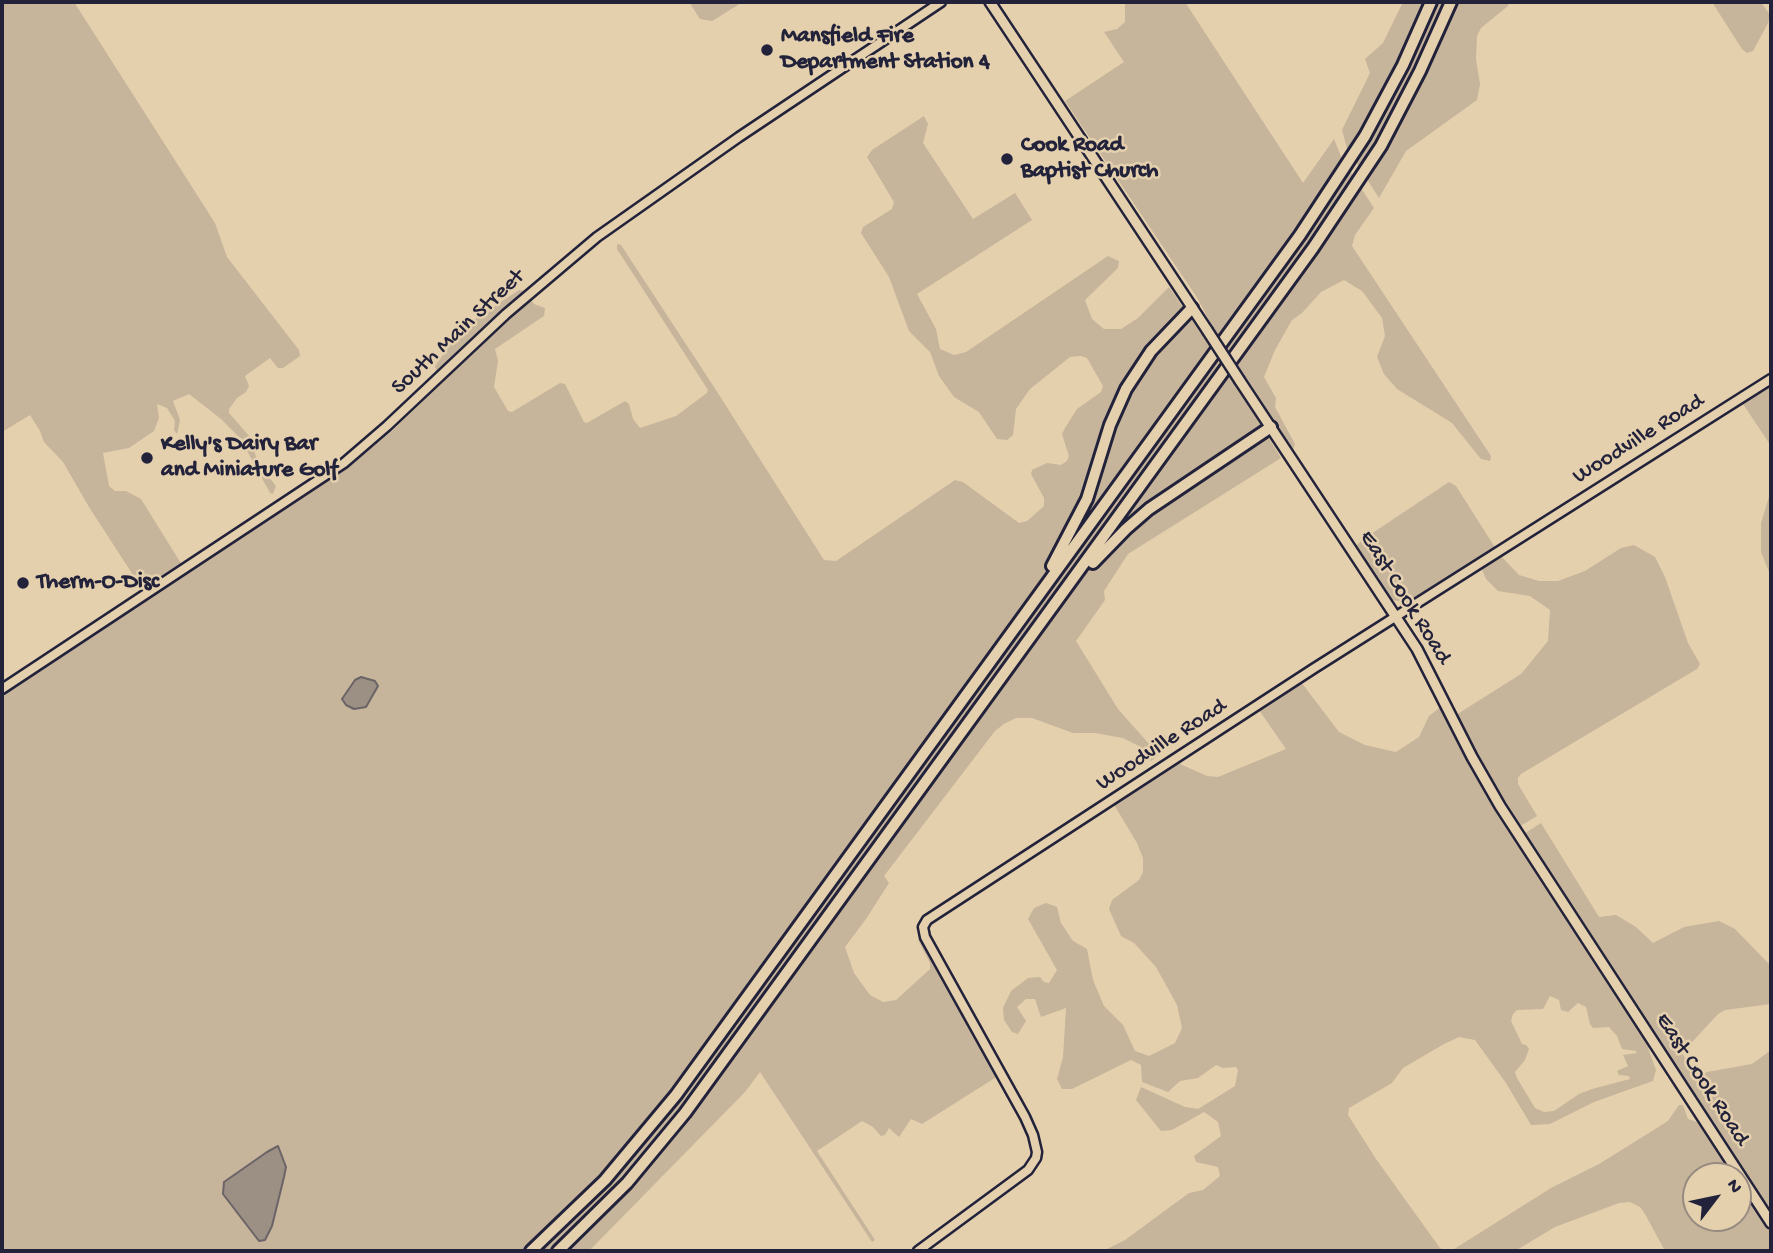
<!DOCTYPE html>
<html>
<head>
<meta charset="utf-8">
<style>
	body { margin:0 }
	#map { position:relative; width:1773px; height:1253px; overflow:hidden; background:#e5d0ae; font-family:"Gochi Hand",sans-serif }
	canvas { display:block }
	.frame { position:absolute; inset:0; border:4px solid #22223b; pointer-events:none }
	.north { position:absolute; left:1682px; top:1162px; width:70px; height:70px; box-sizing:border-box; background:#e5d0ae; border:2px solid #978a80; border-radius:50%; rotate:58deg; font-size:19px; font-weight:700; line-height:28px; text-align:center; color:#22223b }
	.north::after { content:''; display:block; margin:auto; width:24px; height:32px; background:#22223b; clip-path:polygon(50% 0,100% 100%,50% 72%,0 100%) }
</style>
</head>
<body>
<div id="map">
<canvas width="1773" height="1253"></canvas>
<div class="frame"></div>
<div class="north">N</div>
</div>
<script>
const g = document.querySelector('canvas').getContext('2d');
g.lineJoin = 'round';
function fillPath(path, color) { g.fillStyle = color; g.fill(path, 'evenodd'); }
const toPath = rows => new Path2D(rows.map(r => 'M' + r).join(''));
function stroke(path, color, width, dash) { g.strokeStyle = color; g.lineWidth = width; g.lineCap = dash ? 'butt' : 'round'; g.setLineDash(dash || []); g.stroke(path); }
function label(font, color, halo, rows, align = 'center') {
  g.font = font + ' "Gochi Hand",sans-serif'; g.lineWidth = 5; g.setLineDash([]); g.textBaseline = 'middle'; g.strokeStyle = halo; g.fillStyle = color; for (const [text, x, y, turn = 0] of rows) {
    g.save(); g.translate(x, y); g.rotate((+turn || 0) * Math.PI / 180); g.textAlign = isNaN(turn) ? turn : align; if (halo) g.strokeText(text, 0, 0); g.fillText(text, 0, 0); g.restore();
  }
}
const green = toPath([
	[2,2,74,2,215,223,227,257,299,350,300,356,283,368,278,368,270,358,245,376,249,386,246,392,237,398,229,409,229,413,250,437,258,463,276,486,273,494,270,493,240,438,221,419,189,394,173,401,180,420,177,434,174,430,175,421,167,408,157,404,159,418,154,431,129,448,103,453,109,486,115,491,126,491,141,499,182,565,144,592,89,507,63,462,44,442,40,431,30,415,2,432],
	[689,2,739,2,738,5,712,21,700,19],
	[1125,2,1185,2,1303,183,1334,139,1342,159,1374,208,1355,235,1352,246,1491,456,1490,461,1481,459,1452,423,1397,389,1384,374,1377,357,1385,336,1382,318,1362,291,1344,280,1321,292,1302,313,1292,320,1275,350,1264,377,1276,398,1275,407,1295,444,1293,450,1211,324,1198,299,1065,101,1124,62,1104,32,1117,29,1125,22],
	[1403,2,1509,2,1508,6,1481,28,1477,36,1476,59,1480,84,1477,100,1406,151,1379,198,1347,148,1342,130,1370,73,1365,59,1383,43],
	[1712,2,1761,2,1770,15,1768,23,1753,51,1747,53,1742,49],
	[924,116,928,124,923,143,973,219,1015,193,1032,220,917,294,936,329,940,349,954,355,966,352,1108,256,1119,261,1118,268,1085,300,1092,319,1104,329,1121,329,1138,318,1169,287,1237,386,1281,458,1128,554,1104,591,1105,600,1076,641,1118,709,1159,755,1151,761,1142,754,1141,747,1123,738,1095,733,1073,733,1032,718,1016,718,1004,724,995,731,884,876,889,883,866,919,845,947,854,973,870,995,883,1002,896,1000,930,969,930,963,918,940,921,938,998,1076,922,1124,911,1119,899,1137,889,1128,885,1135,881,1136,873,1127,862,1121,817,1151,875,1240,872,1242,760,1072,745,1092,589,1251,2,1251,2,693,345,470,392,431,530,299,534,304,545,308,544,316,495,349,498,361,494,387,508,411,512,412,560,383,565,384,584,422,587,423,625,401,629,404,633,419,640,428,676,416,707,393,708,390,617,249,617,244,621,245,714,387,824,560,836,561,955,480,963,482,1019,523,1027,521,1044,506,1044,498,1031,474,1032,470,1047,463,1061,465,1067,461,1069,456,1062,434,1065,428,1077,409,1101,392,1103,386,1087,358,1081,356,1070,357,1030,389,1016,409,1013,435,1007,440,997,439,979,412,954,397,939,376,930,352,909,331,889,277,861,233,863,227,892,209,894,202,867,157,872,150],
	[519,290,526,291,438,375,435,366,463,327],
	[1771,386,1771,446,1743,404],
	[1449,482,1456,486,1496,549,1410,603,1392,600,1356,546,1362,540],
	[1771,490,1771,577,1761,552,1761,523],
	[1634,545,1655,557,1665,577,1688,643,1700,664,1697,669,1521,774,1518,778,1518,784,1537,816,1517,828,1485,775,1456,715,1521,674,1548,641,1550,610,1530,596,1498,591,1486,579,1481,567,1500,555,1519,575,1539,581,1558,581,1585,571,1621,548],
	[1301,682,1339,732,1365,745,1396,752,1419,737,1429,716,1442,706,1485,792,1651,1046,1648,1048,1656,1070,1653,1081,1594,1102,1550,1124,1531,1125,1506,1083,1475,1040,1459,1037,1444,1044,1403,1068,1392,1083,1349,1108,1348,1115,1376,1159,1440,1248,1446,1251,1103,1251,1125,1240,1189,1193,1203,1190,1220,1176,1218,1167,1196,1162,1194,1156,1221,1136,1218,1122,1204,1112,1172,1130,1161,1131,1136,1100,1141,1087,1185,1107,1198,1109,1235,1086,1238,1070,1236,1067,1223,1068,1216,1065,1198,1078,1180,1081,1168,1092,1142,1082,1141,1065,1131,1060,1072,1089,1062,1089,1057,1079,1063,1057,1066,1008,1041,1017,1035,999,1026,999,1017,1007,1026,1021,1018,1034,1012,1032,1004,1020,1003,1008,1011,991,1028,978,1040,977,1044,982,1049,983,1057,970,1028,919,1034,908,1046,903,1057,907,1061,923,1073,941,1087,949,1093,980,1104,1006,1123,1025,1135,1051,1149,1056,1175,1043,1182,1028,1177,1005,1156,967,1134,943,1121,936,1109,909,1112,900,1139,880,1143,872,1143,858,1137,843,1113,803,1174,764,1180,764,1207,776,1218,777,1286,749,1259,710],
	[1550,996,1559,1000,1561,1010,1568,1012,1578,1003,1586,1007,1590,1024,1593,1028,1609,1027,1617,1036,1622,1049,1636,1051,1637,1053,1623,1055,1628,1066,1617,1071,1619,1075,1629,1076,1630,1079,1592,1089,1579,1094,1554,1111,1544,1112,1535,1108,1517,1078,1515,1072,1525,1060,1529,1049,1526,1045,1522,1044,1511,1021,1513,1014,1517,1010,1543,1009],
	[1541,823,1599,917,1616,915,1636,927,1653,943,1684,927,1719,921,1735,929,1771,966,1771,1004,1725,1010,1718,1014,1682,1053,1698,1078,1707,1072,1752,1064,1771,1050,1771,1216,1522,835],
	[1679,1105,1683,1105,1688,1119,1702,1124,1735,1176,1696,1176,1696,1218,1738,1218,1738,1180,1771,1231,1771,1251,1665,1251,1645,1214,1640,1207,1630,1202,1619,1203,1555,1227,1515,1251,1451,1251,1551,1188,1599,1164,1668,1121]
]);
const water = toPath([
	[361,677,375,681,378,686,366,707,354,709,346,705,342,699,355,680,361,677],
	[278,1146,286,1167,284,1177,272,1226,265,1240,259,1241,223,1194,224,1182,267,1152,278,1146]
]);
const tertiary = toPath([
	[2,689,344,463,387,426,506,314,597,237,739,137,941,2],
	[918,1251,1028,1170,1036,1158,1037,1152,1033,1135,1025,1117,925,937,923,927,927,920,1313,669,1771,379]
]);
const secondary = toPath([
	[990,2,1207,330],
	[1240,381,1417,649,1472,757,1500,806,1771,1223]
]);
const trunk = toPath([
	[1093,563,1126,529,1149,509,1271,427],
	[1052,566,1087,499,1110,425,1126,389,1151,351,1192,308],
	[531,1251,605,1180,676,1095,1300,235,1365,136,1403,65,1431,2],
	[558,1251,627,1183,685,1113,1313,248,1381,146,1420,71,1451,2]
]);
const secondaryBridge = toPath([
	[1207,330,1240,381]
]);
const markers = [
	[767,50,7,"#22223b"],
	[1007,159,7,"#22223b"],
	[147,458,7,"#22223b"],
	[23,583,7,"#22223b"]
];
const poiNames = [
	["Mansfield Fire",781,37],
	["Department Station 4",781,63],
	["Cook Road",1021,146],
	["Baptist Church",1021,172],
	["Kelly's Dairy Bar",161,445],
	["and Miniature Golf",161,471],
	["Therm-O-Disc",37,583]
];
const streetNames = [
	["South Main Street",459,333,-43],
	["Woodville Road",1639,440,-32],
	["East Cook Road",1404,598,58],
	["Woodville Road",1162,746,-33],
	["East Cook Road",1701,1080,57]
];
fillPath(green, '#c6b49b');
fillPath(water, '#9c9084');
stroke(water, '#6b6467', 2);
stroke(tertiary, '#22223b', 13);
stroke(secondary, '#22223b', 14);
stroke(trunk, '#22223b', 16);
stroke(tertiary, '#e5d0ae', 8);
stroke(secondary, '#e5d0ae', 9);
stroke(trunk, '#e5d0ae', 10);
stroke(secondaryBridge, '#22223b', 14, []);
stroke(secondaryBridge, '#e5d0ae', 9);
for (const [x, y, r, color] of markers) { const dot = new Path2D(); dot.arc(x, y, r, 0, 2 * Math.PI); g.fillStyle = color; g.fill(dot); stroke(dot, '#e5d0ae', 2.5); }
label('bold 23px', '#22223b', '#e5d0ae', poiNames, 'left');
label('23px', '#22223b', '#e5d0ae', streetNames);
</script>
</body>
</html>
